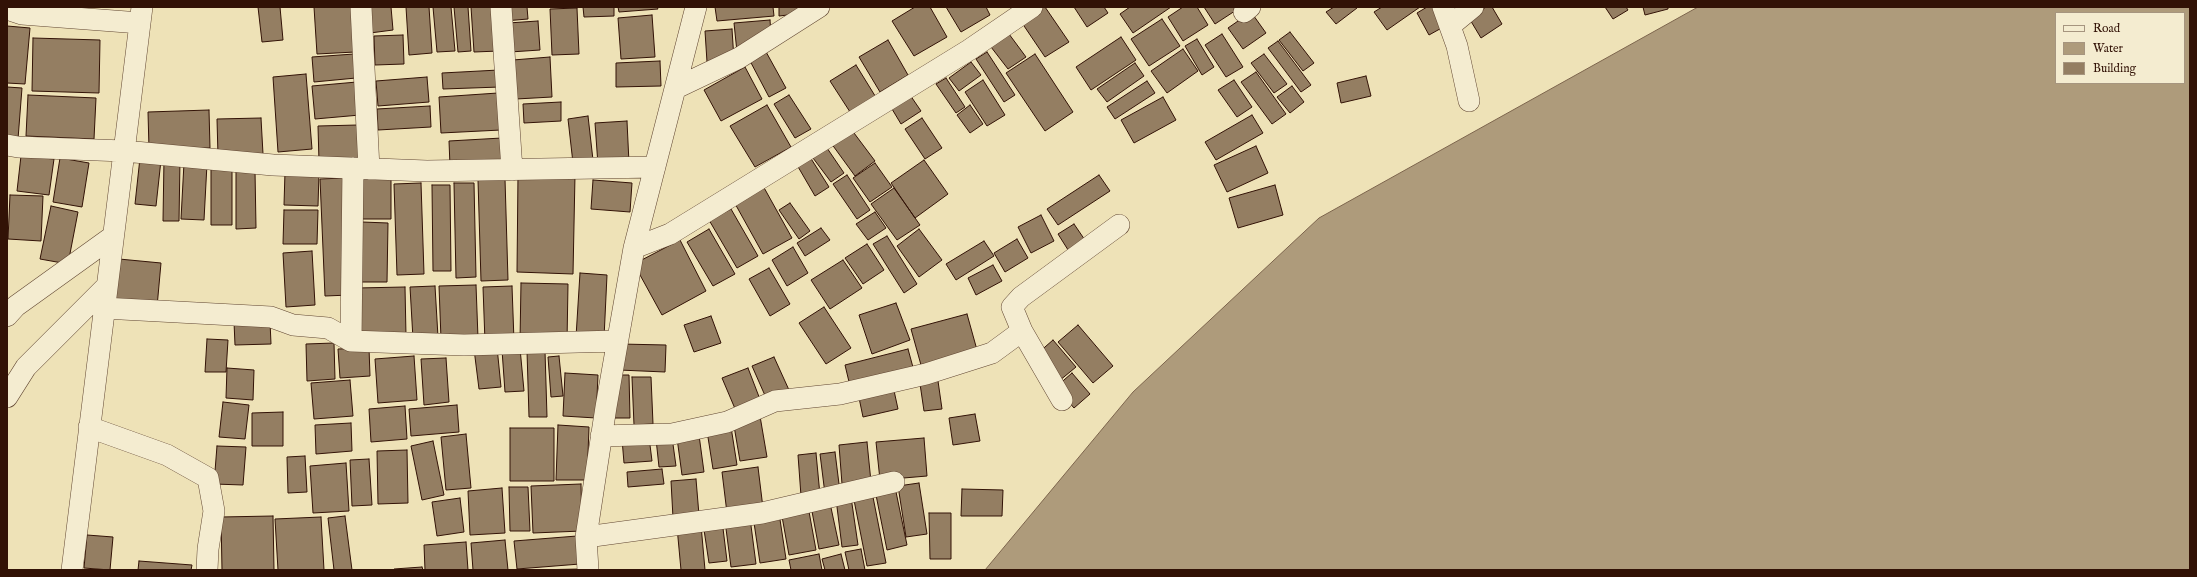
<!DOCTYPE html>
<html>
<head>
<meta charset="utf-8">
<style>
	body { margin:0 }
	#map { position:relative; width:2197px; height:577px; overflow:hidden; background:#eee2b7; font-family:"IM FELL English",serif }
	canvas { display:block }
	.frame { position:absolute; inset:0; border:8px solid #321206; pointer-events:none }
	.legend { position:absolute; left:2055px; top:12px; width:130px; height:72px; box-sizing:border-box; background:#f4ecd0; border:1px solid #a6957f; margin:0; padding:5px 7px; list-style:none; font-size:12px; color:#321206 }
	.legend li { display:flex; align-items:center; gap:8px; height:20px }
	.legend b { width:20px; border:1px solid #a6957f }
</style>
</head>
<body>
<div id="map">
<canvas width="2197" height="577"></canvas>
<div class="frame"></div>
<ul class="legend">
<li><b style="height:5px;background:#f4ecd0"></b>Road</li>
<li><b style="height:11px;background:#ae9b7b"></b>Water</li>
<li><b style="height:11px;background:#947e62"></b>Building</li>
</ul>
</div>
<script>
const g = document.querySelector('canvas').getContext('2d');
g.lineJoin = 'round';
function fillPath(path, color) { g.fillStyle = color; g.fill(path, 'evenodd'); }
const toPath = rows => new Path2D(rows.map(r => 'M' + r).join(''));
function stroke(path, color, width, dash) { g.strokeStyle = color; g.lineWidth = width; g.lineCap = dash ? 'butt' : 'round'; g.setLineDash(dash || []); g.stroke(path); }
const water = toPath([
	[1698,7,2190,7,2190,570,985,570,1133,392,1319,218,1698,7],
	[2056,13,2184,13,2184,83,2056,83,2056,13]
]);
const building = toPath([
	[258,7,280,7,283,40,262,42,258,7],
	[314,7,352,7,355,52,317,54,314,7],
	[367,7,391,7,393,30,370,33,367,7],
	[406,7,429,7,432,53,409,55,406,7],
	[433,7,451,7,455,51,437,52,433,7],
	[454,7,468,7,471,51,458,52,454,7],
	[471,7,496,7,499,51,474,52,471,7],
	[503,7,527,7,528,19,504,21,503,7],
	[583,7,614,7,614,16,584,17,583,7],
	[618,7,657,7,658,9,619,12,618,7],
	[715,7,773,7,774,16,717,21,715,7],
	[779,7,813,7,814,12,779,16,779,7],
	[915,7,930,7,947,37,914,56,892,21,915,7],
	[946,7,986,7,990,15,961,32,946,7],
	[1040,7,1045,7,1069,42,1045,57,1020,20,1040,7],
	[1074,7,1104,7,1108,13,1087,27,1074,7],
	[1130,7,1171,7,1133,33,1120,14,1130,7],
	[1183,7,1197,7,1208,25,1183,41,1168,17,1183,7],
	[1204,7,1241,7,1215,24,1204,7],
	[1334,7,1356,7,1357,8,1336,24,1326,12,1334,7],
	[1382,7,1420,7,1387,30,1374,12,1382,7],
	[1427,7,1436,7,1447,25,1429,35,1417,13,1427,7],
	[1486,7,1492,7,1502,24,1481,38,1469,18,1486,7],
	[1605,7,1626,7,1628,10,1613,19,1605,7],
	[1643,7,1668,7,1668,9,1645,15,1643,7],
	[577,8,579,54,552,55,550,9,577,8],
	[1251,12,1266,33,1243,49,1228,28,1251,12],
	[652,15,655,57,621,59,618,18,652,15],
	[1162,19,1180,46,1149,66,1131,39,1162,19],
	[770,20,771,34,737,52,734,23,770,20],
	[538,21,540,50,510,52,508,23,538,21],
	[7,26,30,28,25,84,7,83,7,26],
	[732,29,734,60,707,62,705,31,732,29],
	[1290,32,1314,63,1303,71,1279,40,1290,32],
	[1009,34,1026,57,1008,69,991,47,1009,34],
	[1222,34,1243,67,1226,77,1205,45,1222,34],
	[403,35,404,64,375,65,374,36,403,35],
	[1121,37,1136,60,1091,90,1076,67,1121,37],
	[33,38,100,40,99,93,32,91,33,38],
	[1197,39,1214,67,1202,75,1185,46,1197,39],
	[888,40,908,75,880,92,859,57,888,40],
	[1278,41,1311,85,1301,92,1268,48,1278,41],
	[1183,49,1198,71,1167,93,1151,71,1183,49],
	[765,50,786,88,769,97,749,59,765,50],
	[987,52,1015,95,1004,102,976,59,987,52],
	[354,54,356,78,314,82,312,57,354,54],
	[1035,54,1073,112,1045,131,1006,73,1035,54],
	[1264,54,1287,84,1274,93,1251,63,1264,54],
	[550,57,552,97,516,99,513,60,550,57],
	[660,61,661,86,616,87,616,63,660,61],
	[971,62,981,75,959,91,949,78,971,62],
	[1135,63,1144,76,1107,102,1097,89,1135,63],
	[856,65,877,99,852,115,830,81,856,65],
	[745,67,762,99,721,121,704,90,745,67],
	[499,70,500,87,443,89,442,73,499,70],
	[1256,72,1286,114,1272,124,1241,82,1256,72],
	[306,74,312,149,278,152,273,77,306,74],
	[1366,76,1371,96,1341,103,1337,83,1366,76],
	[427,77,429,102,378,106,376,81,427,77],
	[946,78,965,107,956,113,936,84,946,78],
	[983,80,1005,115,987,126,965,92,983,80],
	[1234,80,1252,107,1237,117,1218,90,1234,80],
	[1147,81,1155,93,1115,119,1107,107,1147,81],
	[357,82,360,115,315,119,312,86,357,82],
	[1292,86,1304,102,1290,113,1277,97,1292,86],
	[7,87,22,88,18,139,7,138,7,87],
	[908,92,921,111,901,124,889,104,908,92],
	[498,93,501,130,441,133,439,97,498,93],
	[28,95,96,98,94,139,26,136,28,95],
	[789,95,811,129,795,138,774,104,789,95],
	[1163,97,1176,120,1134,143,1121,120,1163,97],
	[561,102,561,121,524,123,523,104,561,102],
	[767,105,791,147,755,167,730,126,767,105],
	[970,105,983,124,970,133,957,115,970,105],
	[430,106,431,127,378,130,377,109,430,106],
	[209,110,210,148,149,149,148,112,209,110],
	[1252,115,1263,133,1216,160,1205,142,1252,115],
	[588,116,593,160,573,163,568,119,588,116],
	[261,118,263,154,218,156,217,119,261,118],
	[922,118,942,148,925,159,905,129,922,118],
	[627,121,629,163,598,165,595,123,627,121],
	[358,125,359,161,319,162,318,126,358,125],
	[851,129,875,161,855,176,831,143,851,129],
	[502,138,504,163,450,166,449,141,502,138],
	[1256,146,1268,173,1227,192,1214,165,1256,146],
	[827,148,844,173,831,182,813,158,827,148],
	[21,156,54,159,49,195,17,191,21,156],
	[810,157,829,187,815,196,797,165,810,157],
	[60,158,89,163,82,207,53,202,60,158],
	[140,158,161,160,156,206,135,204,140,158],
	[164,159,180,160,179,221,163,221,164,159],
	[924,160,948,194,915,218,891,183,924,160],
	[184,163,207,164,204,220,181,219,184,163],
	[875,163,892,187,870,202,853,178,875,163],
	[211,167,232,167,232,225,211,225,211,167],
	[236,171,255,171,256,228,236,229,236,171],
	[285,172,319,173,318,206,284,205,285,172],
	[518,175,575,175,573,274,517,272,518,175],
	[847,175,870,210,857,219,833,184,847,175],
	[1099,175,1110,191,1058,225,1047,209,1099,175],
	[344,178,350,295,325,296,320,179,344,178],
	[359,179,391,179,391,219,359,219,359,179],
	[505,179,508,280,481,281,478,180,505,179],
	[593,180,632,183,630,212,591,209,593,180],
	[421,183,424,274,397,275,394,184,421,183],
	[454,183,474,183,476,277,456,278,454,183],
	[762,184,792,238,763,254,733,200,762,184],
	[432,185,450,185,451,271,433,271,432,185],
	[1275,185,1283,215,1238,228,1229,198,1275,185],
	[894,188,920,225,897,240,871,204,894,188],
	[10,195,43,196,41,241,8,239,10,195],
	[790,203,810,231,799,239,779,210,790,203],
	[51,206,78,212,68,264,40,259,51,206],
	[731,209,758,256,737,268,709,220,731,209],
	[284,210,318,210,317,244,283,244,284,210],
	[875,212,886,228,868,240,856,224,875,212],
	[1041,215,1054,241,1031,253,1018,227,1041,215],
	[362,222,388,223,387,282,361,282,362,222],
	[1074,224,1087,243,1070,253,1058,234,1074,224],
	[821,228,830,240,805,256,797,243,821,228],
	[709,229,735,274,713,286,687,242,709,229],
	[919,229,942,260,919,277,897,246,919,229],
	[887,236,917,284,904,293,873,244,887,236],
	[1017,239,1028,258,1005,272,994,253,1017,239],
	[680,240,706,291,662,315,634,264,680,240],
	[984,241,994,256,956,280,946,264,984,241],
	[867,244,884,270,863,284,845,258,867,244],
	[793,247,808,273,787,286,772,260,793,247],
	[312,251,315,305,286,307,283,253,312,251],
	[119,259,161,263,157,307,115,303,119,259],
	[843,260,862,288,830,309,811,280,843,260],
	[993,265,1002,281,976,295,968,278,993,265],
	[769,268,790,304,770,316,749,279,769,268],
	[580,273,607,275,604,338,576,337,580,273],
	[521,283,568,284,567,342,520,341,521,283],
	[476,285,478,338,441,339,439,286,476,285],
	[435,286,438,337,413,339,410,287,435,286],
	[512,286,514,341,485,342,483,287,512,286],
	[405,287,406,336,359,337,357,288,405,287],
	[896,303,910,340,872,354,859,315,896,303],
	[824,307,851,348,826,364,799,323,824,307],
	[967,314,977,350,921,365,911,329,967,314],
	[711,316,721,343,694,352,684,325,711,316],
	[270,321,271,344,235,345,234,322,270,321],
	[1078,325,1113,366,1093,383,1058,342,1078,325],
	[207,339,228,340,226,372,205,372,207,339],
	[1053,340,1076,367,1059,381,1037,354,1053,340],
	[334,343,335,379,307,381,306,344,334,343],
	[620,344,666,345,665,372,619,370,620,344],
	[497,347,501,387,479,389,474,349,497,347],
	[369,348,370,376,340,378,338,349,369,348],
	[520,348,524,391,505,392,502,350,520,348],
	[908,349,914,371,850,386,845,365,908,349],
	[527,351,545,351,547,417,529,417,527,351],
	[414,356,417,400,378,403,375,359,414,356],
	[559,356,563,396,551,397,548,357,559,356],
	[774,357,789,390,767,400,752,366,774,357],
	[446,358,449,402,424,405,421,359,446,358],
	[227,368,254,370,253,400,226,398,227,368],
	[748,368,761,402,736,411,722,378,748,368],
	[565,373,598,375,596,418,563,416,565,373],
	[1072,373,1090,394,1074,408,1056,387,1072,373],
	[937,374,942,409,924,411,919,377,937,374],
	[610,375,629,375,630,418,611,418,610,375],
	[632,377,651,377,653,424,634,425,632,377],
	[350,380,353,416,314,419,311,383,350,380],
	[893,386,898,409,863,417,858,393,893,386],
	[223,402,249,405,245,439,219,437,223,402],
	[457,405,459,432,411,436,409,409,457,405],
	[405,406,407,439,371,442,369,409,405,406],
	[283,412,283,446,252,446,252,413,283,412],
	[975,414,980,441,953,445,949,418,975,414],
	[760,416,767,457,740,461,733,420,760,416],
	[351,423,352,451,316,454,315,425,351,423],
	[558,425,589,427,587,480,556,480,558,425],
	[731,427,737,465,713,469,707,431,731,427],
	[510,428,554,428,554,481,510,481,510,428],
	[466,434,471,488,446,490,441,437,466,434],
	[699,435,704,472,682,475,677,438,699,435],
	[649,437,652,461,624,463,622,439,649,437],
	[672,437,676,466,659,467,656,439,672,437],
	[924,438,927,476,880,480,876,442,924,438],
	[433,441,444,495,422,500,411,446,433,441],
	[867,442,871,482,842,484,839,445,867,442],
	[217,446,246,447,243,485,214,484,217,446],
	[407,450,408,503,378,504,377,451,407,450],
	[835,452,840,492,825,494,820,454,835,452],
	[816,453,820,495,801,496,798,455,816,453],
	[305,456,307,492,288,493,287,457,305,456],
	[369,459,372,505,352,506,350,460,369,459],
	[346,463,349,511,313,513,310,466,346,463],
	[758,467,763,508,727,513,722,472,758,467],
	[662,469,664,484,628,487,627,472,662,469],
	[696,479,699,515,673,518,671,481,696,479],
	[919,483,927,534,906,537,898,486,919,483],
	[581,484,582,531,533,533,531,486,581,484],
	[509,487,528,487,530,531,510,531,509,487],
	[895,487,907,545,887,550,875,490,895,487],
	[502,488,505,533,470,535,468,491,502,488],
	[962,489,1003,490,1002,516,961,516,962,489],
	[872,492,886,563,867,566,853,495,872,492],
	[851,497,858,545,842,547,836,499,851,497],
	[460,498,464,532,437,536,432,502,460,498],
	[830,503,839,545,819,549,811,506,830,503],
	[808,506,816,550,789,555,781,511,808,506],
	[779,513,786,559,760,563,753,516,779,513],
	[929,513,951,513,951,559,930,559,929,513],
	[273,516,274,570,222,570,221,517,273,516],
	[345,516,352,570,334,570,328,518,345,516],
	[321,517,324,570,278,570,275,519,321,517],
	[750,518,756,564,731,567,725,521,750,518],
	[722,520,727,561,709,563,703,523,722,520],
	[701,525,705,570,681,570,677,527,701,525],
	[87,535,113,537,110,570,84,568,87,535],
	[577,536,580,564,517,569,514,541,577,536],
	[505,540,508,570,473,570,471,543,505,540],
	[466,542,468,570,425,570,424,545,466,542],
	[861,549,865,570,849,570,845,552,861,549],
	[819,554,822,570,791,570,789,560,819,554],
	[841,554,845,570,825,570,822,559,841,554],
	[139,561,192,565,191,570,138,570,139,561],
	[422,567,423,570,394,570,394,569,422,567],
	[581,569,581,570,531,570,581,569]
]);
const minor = toPath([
	[361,7,369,169],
	[501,7,512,170],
	[1443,7,1457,46,1469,101],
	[7,9,22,14,140,23],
	[1244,12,1250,7],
	[1450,26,1473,7],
	[676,88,739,58,819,7],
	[7,145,18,147,124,151,273,165,427,171,655,167],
	[634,248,696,7],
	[103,308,271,317,293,325,328,328,351,341,464,345,617,341],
	[7,316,16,306,112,237],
	[1022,331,1062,400],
	[351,341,353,168],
	[7,397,26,367,106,287],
	[89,427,167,455,208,478,214,511,208,549,207,570],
	[601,436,672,434,727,422,775,401,840,394,926,374,992,353,1022,331,1012,307,1021,297,1119,225],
	[586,537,762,513,894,482],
	[72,570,142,7],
	[588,570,586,537,606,407,634,248,670,234,969,50,1032,7]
]);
fillPath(water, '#ae9b7b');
stroke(water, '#7c644c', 1);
fillPath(building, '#947e62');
stroke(building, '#321206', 1);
stroke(minor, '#614632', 22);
stroke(minor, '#f4ecd0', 21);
</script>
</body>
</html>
